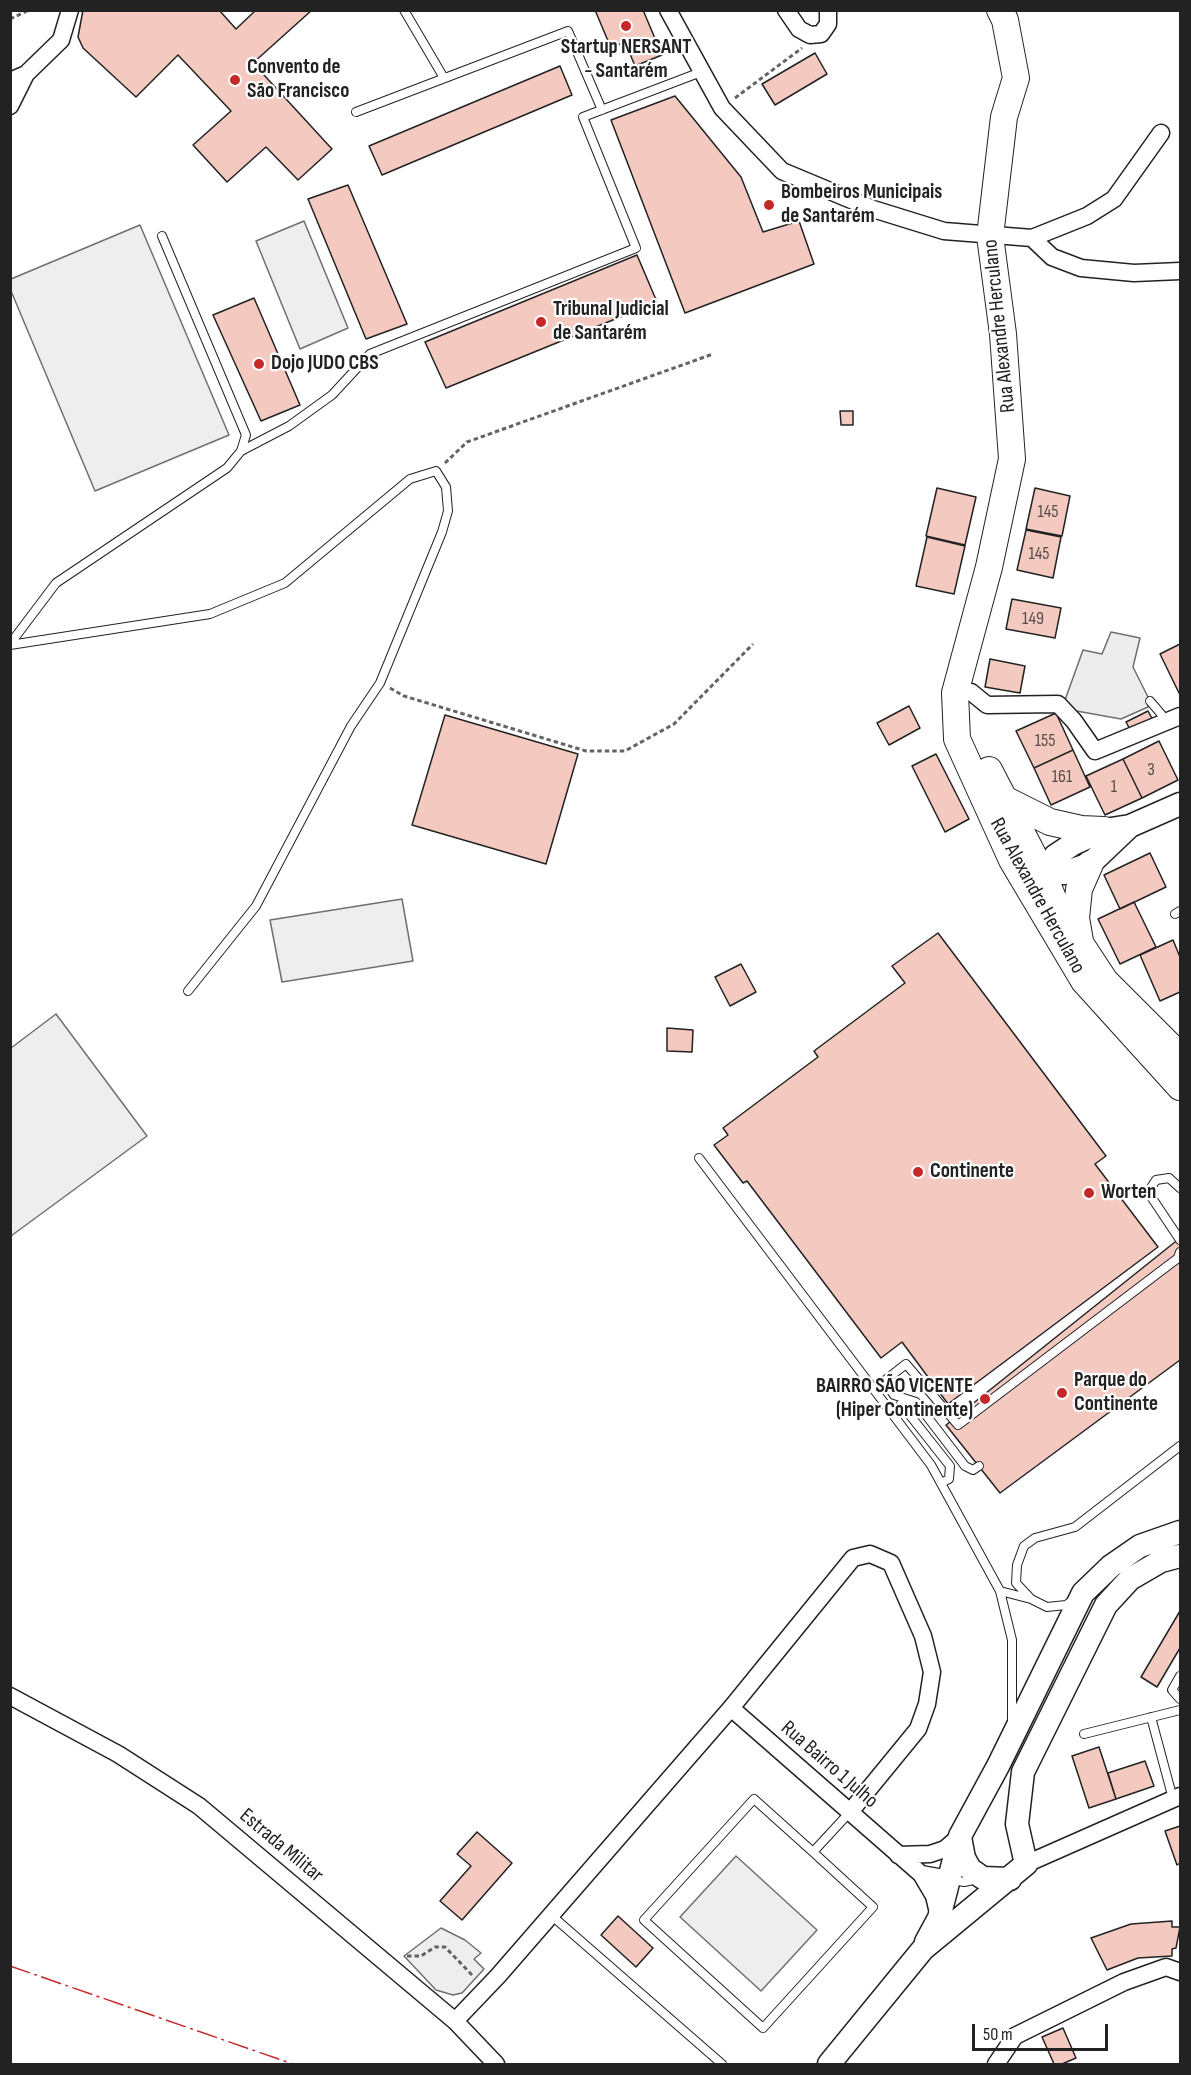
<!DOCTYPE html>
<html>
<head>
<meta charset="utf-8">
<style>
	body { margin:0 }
	#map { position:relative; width:1191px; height:2075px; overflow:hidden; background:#fff; font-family:"Sofia Sans Condensed",sans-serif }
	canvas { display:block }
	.frame { position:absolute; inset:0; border:12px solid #222; pointer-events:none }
	.scale { position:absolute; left:972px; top:2024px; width:136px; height:27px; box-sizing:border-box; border:3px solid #222; border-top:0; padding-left:8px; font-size:18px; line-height:21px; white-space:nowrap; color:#222; -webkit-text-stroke:4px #fff; paint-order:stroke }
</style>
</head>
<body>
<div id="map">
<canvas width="1191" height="2075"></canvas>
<div class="frame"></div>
<div class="scale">50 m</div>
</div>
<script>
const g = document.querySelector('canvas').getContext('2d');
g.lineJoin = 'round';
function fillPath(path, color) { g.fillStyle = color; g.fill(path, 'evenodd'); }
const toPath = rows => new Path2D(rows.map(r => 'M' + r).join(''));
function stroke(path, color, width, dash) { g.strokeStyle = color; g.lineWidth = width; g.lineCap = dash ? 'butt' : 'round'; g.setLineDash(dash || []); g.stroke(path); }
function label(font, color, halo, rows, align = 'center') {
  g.font = font + ' "Sofia Sans Condensed",sans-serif'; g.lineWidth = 4.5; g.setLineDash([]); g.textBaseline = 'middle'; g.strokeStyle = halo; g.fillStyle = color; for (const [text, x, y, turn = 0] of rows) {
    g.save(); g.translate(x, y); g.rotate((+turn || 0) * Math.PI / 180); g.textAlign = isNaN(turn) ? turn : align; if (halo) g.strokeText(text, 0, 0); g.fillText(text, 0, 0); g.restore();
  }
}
const green = toPath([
	[304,221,348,328,300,349,256,241,304,221],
	[140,225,229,435,95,491,11,291,11,279,140,225],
	[402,899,413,961,282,982,270,920,402,899],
	[56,1014,147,1136,11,1236,11,1048,56,1014],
	[736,1856,817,1930,761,1991,680,1917,736,1856],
	[441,1928,465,1940,481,1953,474,1959,484,1969,462,1993,453,1995,436,1990,404,1956,441,1928]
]);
const parking = toPath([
	[1111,632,1140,638,1133,667,1150,701,1148,707,1121,719,1071,710,1065,700,1083,650,1102,654,1111,632]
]);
const building = toPath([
	[83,10,219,10,236,29,256,10,312,10,253,63,332,149,298,180,266,147,227,182,193,145,231,111,178,55,136,97,83,48,78,37,83,10],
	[595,10,643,10,662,55,635,66,625,42,611,48,595,10],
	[815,53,827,74,775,105,762,84,815,53],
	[560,66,572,95,382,175,369,146,560,66],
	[675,96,741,177,763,232,799,221,814,264,685,313,611,120,675,96],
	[348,185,407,324,366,339,308,199,348,185],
	[637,255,657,302,446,388,425,342,637,255],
	[254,298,300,405,261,421,213,315,254,298],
	[840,411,853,411,853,425,841,425,840,411],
	[937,488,976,497,965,545,926,536,937,488],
	[1035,488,1070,496,1062,536,1026,529,1035,488],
	[1026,530,1061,537,1053,578,1017,570,1026,530],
	[927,537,965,546,954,594,916,586,927,537],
	[1012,599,1061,608,1055,638,1006,629,1012,599],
	[1180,644,1180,692,1179,693,1160,654,1180,644],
	[990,659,1025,666,1020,693,985,687,990,659],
	[909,706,920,728,889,745,877,723,909,706],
	[1148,711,1154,722,1132,733,1126,722,1148,711],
	[1056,713,1073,750,1034,768,1016,731,1056,713],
	[445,715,578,754,546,864,412,825,445,715],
	[1159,741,1178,780,1142,798,1123,759,1159,741],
	[1073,750,1090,787,1051,805,1034,768,1073,750],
	[936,754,969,819,945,832,912,766,936,754],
	[1123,759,1142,798,1105,815,1086,776,1123,759],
	[1150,853,1166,887,1120,909,1104,875,1150,853],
	[1134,902,1156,947,1120,964,1098,919,1134,902],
	[938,933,1106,1156,1095,1164,1158,1247,948,1404,902,1342,881,1358,747,1181,743,1183,714,1145,728,1135,723,1128,818,1057,814,1051,905,983,892,966,938,933],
	[1173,940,1180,957,1180,992,1160,1001,1140,955,1173,940],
	[741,964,756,992,730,1006,715,977,741,964],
	[667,1028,693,1030,692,1052,667,1051,667,1028],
	[1180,1238,1180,1360,1000,1493,946,1425,1180,1238],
	[1180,1611,1180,1648,1157,1687,1141,1677,1180,1611],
	[1099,1747,1116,1799,1089,1808,1072,1756,1099,1747],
	[1145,1761,1154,1786,1116,1799,1108,1773,1145,1761],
	[1180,1826,1180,1863,1177,1865,1165,1831,1180,1826],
	[477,1832,512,1863,462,1920,440,1901,471,1866,457,1854,477,1832],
	[618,1916,653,1948,636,1967,601,1935,618,1916],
	[1172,1921,1172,1927,1180,1927,1176,1948,1172,1949,1172,1956,1138,1958,1107,1970,1091,1938,1131,1924,1172,1921],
	[1063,2028,1076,2058,1062,2064,1054,2064,1042,2037,1063,2028]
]);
const path = toPath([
	[10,19,29,10],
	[735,98,802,48],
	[445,463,467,442,713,354],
	[390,688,404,696,586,751,625,751,674,724,753,644],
	[407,1956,421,1956,435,1947,445,1947,474,1977]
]);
const lane = toPath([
	[404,10,444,78],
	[356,112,568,31,602,110],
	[241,451,289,426,332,395,370,354,636,248,583,117,701,72],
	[10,644,56,583,227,468,241,451,246,435,162,236],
	[10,645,210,614,285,583,410,479,436,471,446,487,448,511,442,532,380,683,351,726,256,906,188,991],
	[1150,701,1167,721],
	[1175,914,1180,911],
	[699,1158,931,1465,1000,1591,1012,1640,1012,1720],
	[1180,1188,1169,1178,1156,1180,1148,1192,1180,1240],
	[884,1381,894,1395,916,1402,965,1466,973,1470,979,1466],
	[874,1389,906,1364,958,1425,1178,1258,1180,1252],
	[901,1404,950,1466,949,1479,941,1483],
	[1000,1591,1031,1599],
	[1073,1600,1066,1605,1047,1607,1031,1599,1016,1583,1017,1565,1024,1546,1035,1538,1075,1527,1180,1446],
	[1180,1676,1172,1690,1180,1699],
	[1151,1717,1173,1799],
	[1084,1734,1180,1710],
	[813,1852,873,1907,763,2028,644,1920,754,1799,813,1852,850,1812],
	[949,1879,964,1882,978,1879],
	[551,1915,722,2064]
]);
const street = toPath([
	[668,10,722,108,782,171,873,209,944,231,1032,238,1052,257,1081,268,1134,273,1180,271],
	[786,10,799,29,810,35,821,34,828,24,828,10],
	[10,81,26,74,61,40,70,10],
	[10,106,26,74],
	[1032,238,1087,216,1114,199,1161,133],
	[971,692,987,705,1058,704,1074,721,1095,751,1180,716],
	[10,1696,118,1754,199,1806,455,2021,496,2064],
	[731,1708,921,1874,949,1879],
	[898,1855,930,1854,945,1849,960,1836],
	[1026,1864,1180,1796],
	[921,1874,934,1896,939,1917],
	[455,2021,498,1976,731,1708,853,1558,870,1554,891,1563,923,1636,932,1672,927,1704,918,1729,850,1812],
	[996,2064,1015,2036,1124,1982,1166,1967,1180,1972]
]);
const secondary = toPath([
	[1043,874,1055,856,1073,844,1104,830,1130,826,1180,804],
	[1043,874,1064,873,1090,864,1130,826],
	[960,1837,964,1858,970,1869,983,1878,1010,1879],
	[926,1942,939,1918,960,1836,998,1766,1083,1593,1111,1566,1140,1546,1180,1532],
	[829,2064,923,1949,1026,1864,1017,1824,1023,1772,1106,1605,1130,1579,1161,1561,1180,1556]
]);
const primary = toPath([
	[1000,10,1005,20,1016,78,1004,117,990,236,1003,334,1012,459,989,567,955,693,957,739,1012,860,1084,981,1180,1087],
	[989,770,1043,874,1057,908,1105,981,1180,1056],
	[1004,799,1050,822,1081,829,1104,830],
	[1080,941,1076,918,1079,889,1090,864]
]);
const power = toPath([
	[10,1966,293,2064]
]);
const markers = [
	[626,26,6,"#c62828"],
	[235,80,6,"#c62828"],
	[769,205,6,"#c62828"],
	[541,322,6,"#c62828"],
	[259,364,6,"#c62828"],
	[918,1172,6,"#c62828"],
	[1089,1193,6,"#c62828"],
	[1062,1393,6,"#c62828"],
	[985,1399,6,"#c62828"]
];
const numberNames = [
	["145",1048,512],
	["145",1039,554],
	["149",1033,619],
	["155",1045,741],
	["3",1151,770],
	["161",1062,777],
	["1",1114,787]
];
const poiNames = [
	["Startup NERSANT",626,48,"center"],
	["- Santarém",626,72,"center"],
	["Convento de",247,68],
	["São Francisco",247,92],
	["Bombeiros Municipais",781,193],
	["de Santarém",781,217],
	["Tribunal Judicial",553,310],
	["de Santarém",553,334],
	["Dojo JUDO CBS",271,364],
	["Continente",930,1172],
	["Worten",1101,1193],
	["Parque do",1074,1381],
	["Continente",1074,1405],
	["BAIRRO SÃO VICENTE",973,1387,"right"],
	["(Hiper Continente)",973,1411,"right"]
];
const streetNames = [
	["Rua Alexandre Herculano",1000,326,-96],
	["Rua Alexandre Herculano",1037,896,61],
	["Rua Bairro 1 Julho",829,1765,41],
	["Estrada Militar",281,1846,40]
];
fillPath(green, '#eee');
stroke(green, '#6f6f6f', 1.5);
fillPath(parking, '#ededed');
stroke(parking, '#6f6f6f', 1.5);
fillPath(building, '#f3c9c0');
stroke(building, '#222', 1.5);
stroke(lane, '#222', 10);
stroke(street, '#222', 19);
stroke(secondary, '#222', 25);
stroke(primary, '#222', 28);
stroke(path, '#646464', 3, [4.5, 3]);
stroke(lane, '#fff', 8);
stroke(street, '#fff', 16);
stroke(secondary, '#fff', 22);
stroke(primary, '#fff', 26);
stroke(power, '#c62828', 1.5, [21, 4.5, 3, 4.5]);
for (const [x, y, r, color] of markers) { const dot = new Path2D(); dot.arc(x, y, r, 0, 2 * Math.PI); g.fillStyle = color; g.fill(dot); stroke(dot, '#fff', 2); }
label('18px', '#564c4a', null, numberNames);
label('bold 21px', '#222', '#fff', poiNames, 'left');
label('21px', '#222', '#fff', streetNames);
</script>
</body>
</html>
